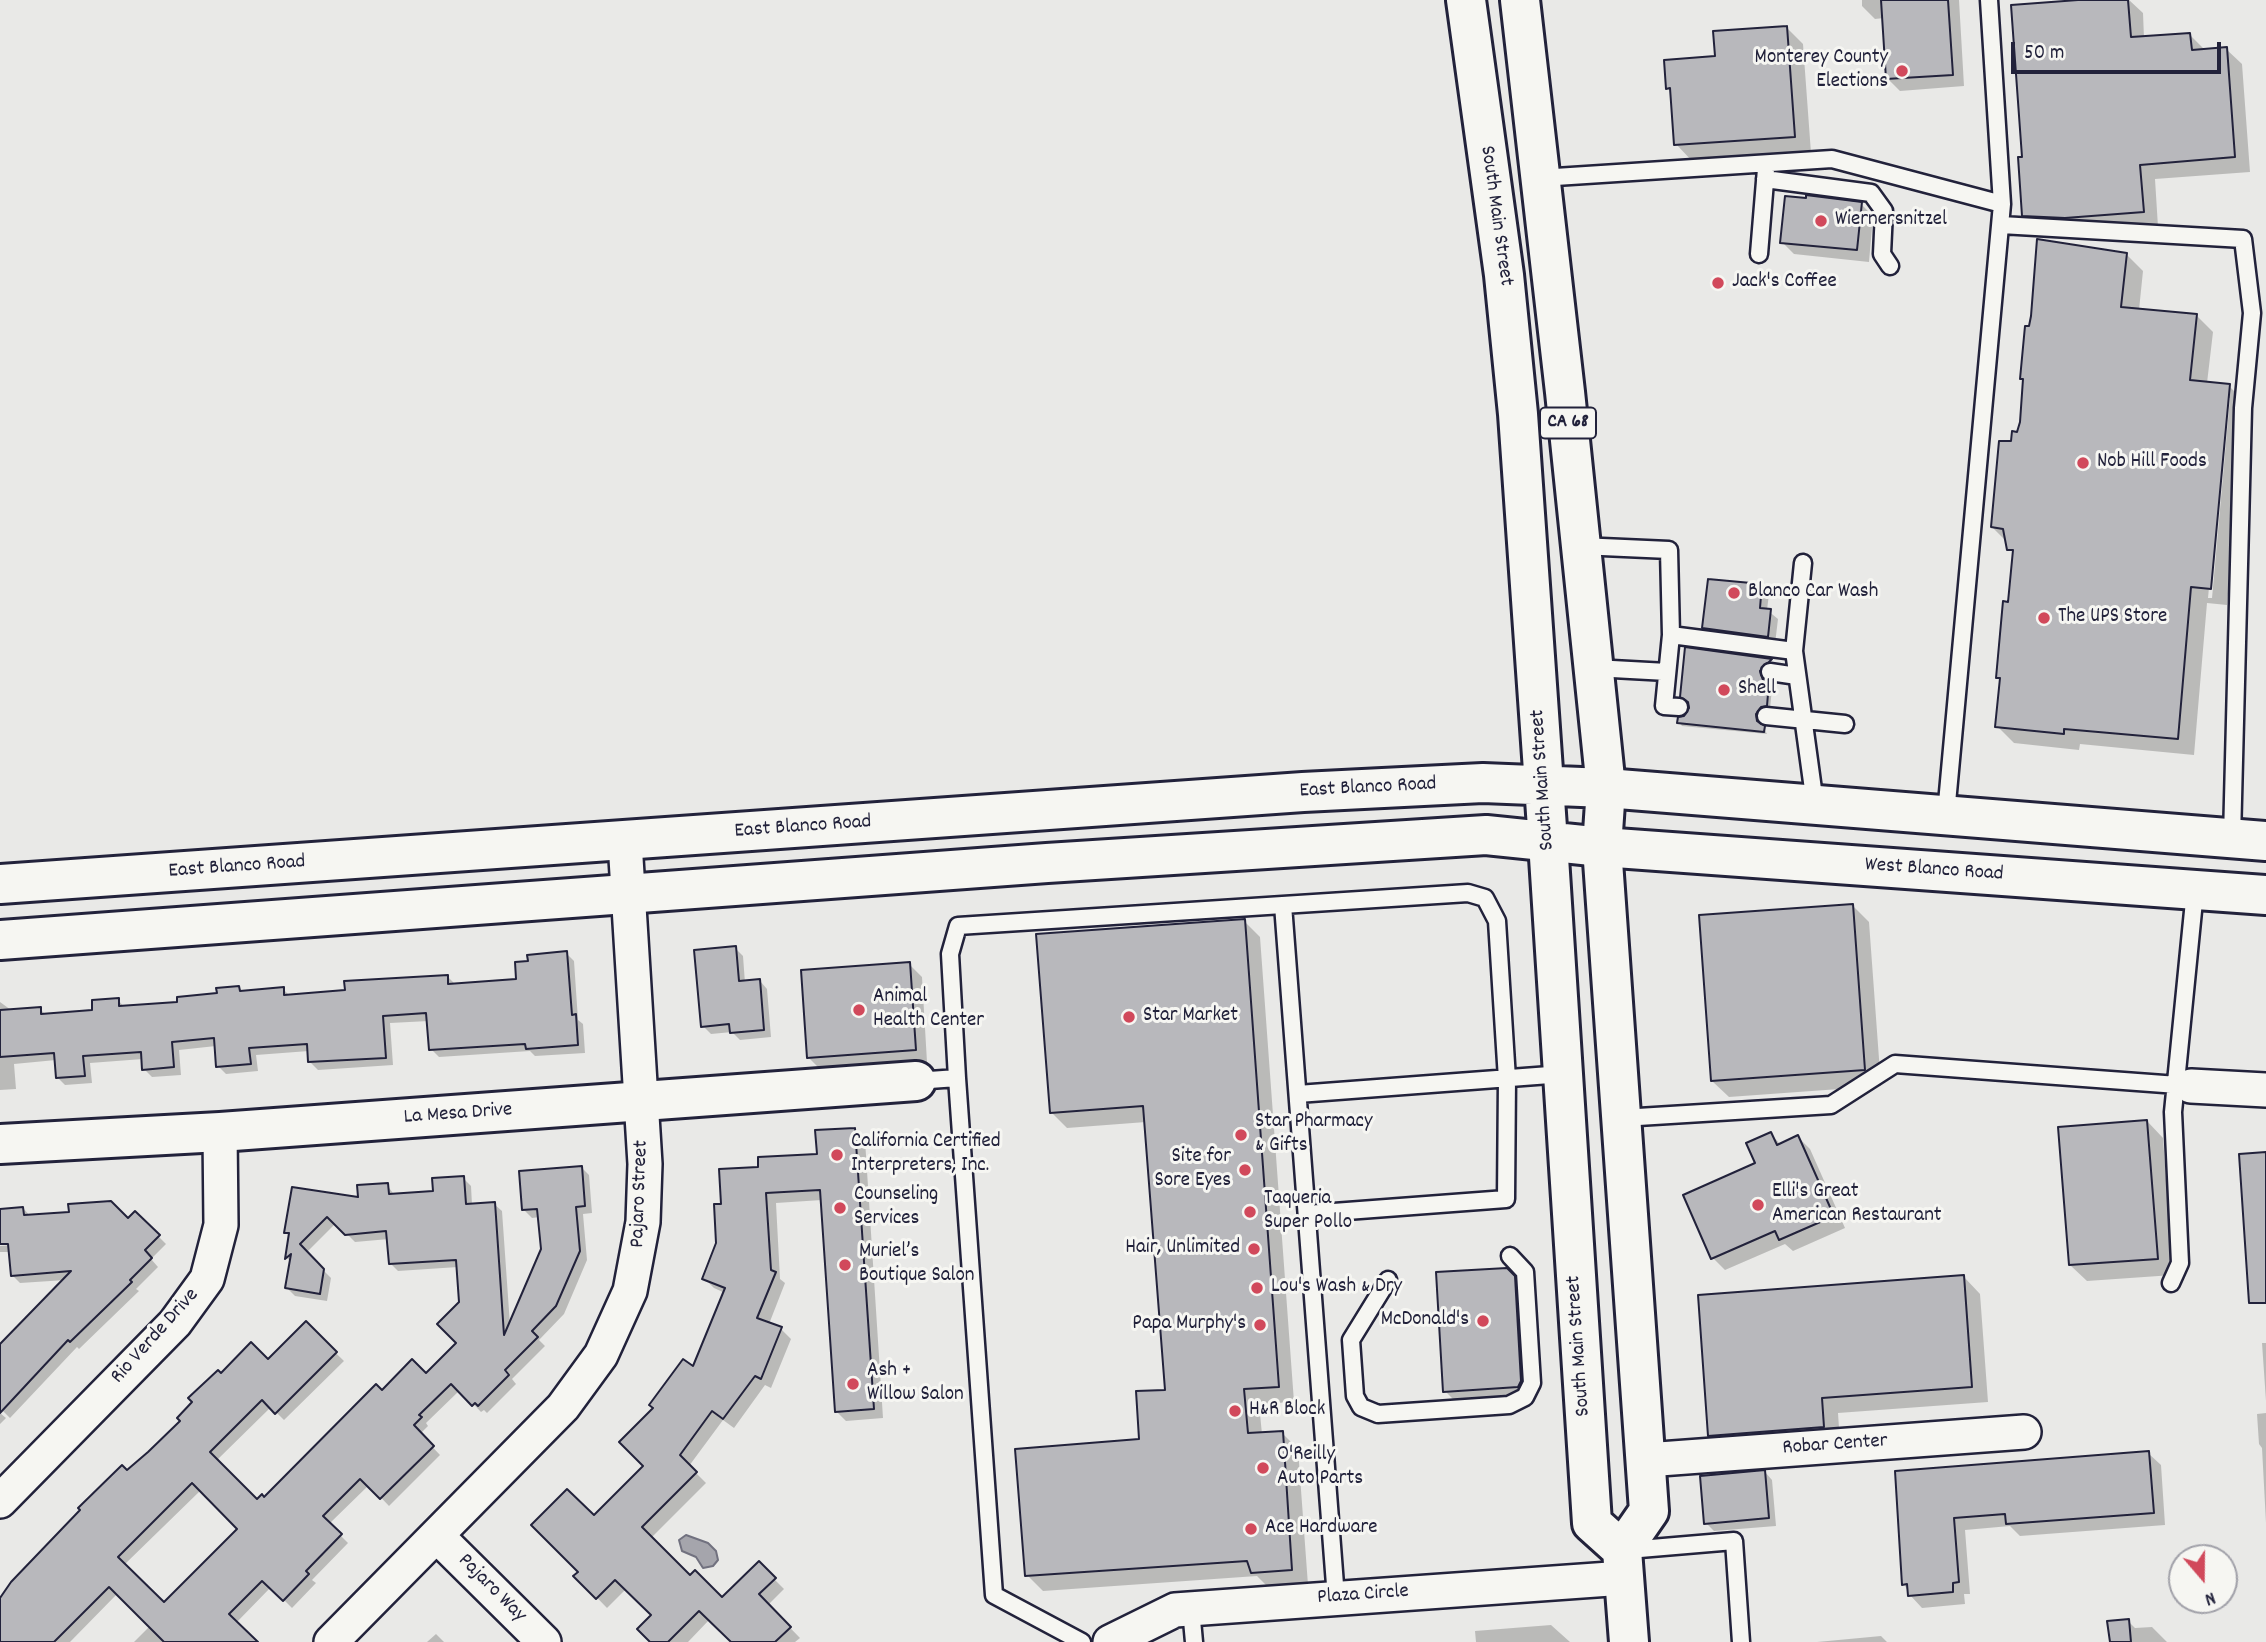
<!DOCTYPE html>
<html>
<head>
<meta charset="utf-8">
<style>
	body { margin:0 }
	#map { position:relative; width:2266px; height:1642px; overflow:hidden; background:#e9e9e7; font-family:Dekko,sans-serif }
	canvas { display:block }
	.north { position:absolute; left:2168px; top:1544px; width:70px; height:70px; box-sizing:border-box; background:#f6f6f2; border:2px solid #a1a1a9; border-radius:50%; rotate:160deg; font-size:19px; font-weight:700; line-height:28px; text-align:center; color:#22223b }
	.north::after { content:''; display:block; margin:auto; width:24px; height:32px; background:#d1495b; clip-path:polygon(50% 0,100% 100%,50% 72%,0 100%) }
	.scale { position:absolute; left:2011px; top:42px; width:210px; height:32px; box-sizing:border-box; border:4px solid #22223b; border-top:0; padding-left:9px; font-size:21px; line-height:24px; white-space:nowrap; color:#22223b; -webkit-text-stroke:5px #f6f6f2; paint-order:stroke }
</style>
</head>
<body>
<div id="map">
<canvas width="2266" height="1642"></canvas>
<div class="north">N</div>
<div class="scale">50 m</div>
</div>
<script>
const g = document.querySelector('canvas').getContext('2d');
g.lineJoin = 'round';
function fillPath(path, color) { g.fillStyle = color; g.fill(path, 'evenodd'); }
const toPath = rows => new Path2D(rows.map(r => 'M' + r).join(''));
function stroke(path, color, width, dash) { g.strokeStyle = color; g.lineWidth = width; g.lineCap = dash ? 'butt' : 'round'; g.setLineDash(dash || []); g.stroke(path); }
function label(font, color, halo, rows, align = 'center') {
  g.font = font + ' Dekko,sans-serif'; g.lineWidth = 6; g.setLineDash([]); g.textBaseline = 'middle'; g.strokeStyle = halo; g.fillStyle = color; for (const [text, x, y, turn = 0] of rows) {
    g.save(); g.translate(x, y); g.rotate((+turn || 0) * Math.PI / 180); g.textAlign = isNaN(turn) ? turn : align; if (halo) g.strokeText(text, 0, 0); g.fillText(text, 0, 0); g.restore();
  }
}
const water = toPath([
	[686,1535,708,1543,716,1551,718,1560,713,1566,703,1568,696,1557,682,1551,679,1540,686,1535]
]);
const shadow = toPath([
	[1862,0,1959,0,1964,86,1900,91,1888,79,1884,18,1875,19,1862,6],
	[2101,0,2129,0,2143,13,2144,38,2190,35,2205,50,2226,49,2242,64,2250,172,2155,179,2158,227,2040,230,2024,215,2024,158],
	[1787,28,1803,44,1811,153,1692,161,1676,144,1672,92,1668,88,1716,58],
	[1861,204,1873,216,1869,262,1794,254,1782,242],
	[2126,254,2143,271,2139,310,2196,315,2213,332,2207,383,2229,386,2245,402,2227,605,2207,603,2194,755,2080,744,2079,750,2014,743,1997,726,2002,681,1997,677,2015,555,2007,542,1992,527,2022,422,2025,382,2021,379,2030,328],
	[2227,398,2230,398,2212,598,2208,598],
	[1761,586,1769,594,1767,610,1778,619,1775,644,1712,636,1704,628],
	[1687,649,1774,663,1762,675,1772,688,1770,709,1765,710,1758,718,1767,734,1682,726,1679,722,1691,709],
	[1852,905,1869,922,1881,1086,1729,1097,1712,1081],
	[1244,921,1260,937,1294,1402,1259,1404,1262,1434,1282,1433,1298,1449,1308,1585,1269,1588,1257,1576,1043,1591,1027,1575,1141,1441,1167,1391,1146,1122,1067,1128,1051,1112],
	[735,948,743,956,745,983,760,981,767,989,771,1037,740,1040,732,1032,711,1034,703,1026],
	[566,953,574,961,578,1020,583,1024,585,1053,535,1056,530,1051,439,1057,431,1049,429,1021,390,1023,393,1065,318,1070,310,1062,309,1051,256,1055,258,1071,226,1074,218,1066,216,1046,179,1050,181,1075,152,1077,144,1069,143,1059,90,1063,92,1083,65,1085,57,1077,56,1060,14,1064,16,1089,0,1090,0,1002,11,1010,40,1009,46,1015,94,1011,118,1000,125,1008,179,1004,238,988,243,992,283,989,290,996,347,992,447,976,456,985,518,980],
	[909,964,922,977,927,1062,821,1070,809,1058],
	[2147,1121,2163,1138,2173,1275,2087,1281,2070,1265],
	[854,1130,865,1140,883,1418,846,1421,836,1411,822,1200,776,1203,780,1279,785,1283,769,1324,781,1329,791,1339,771,1388,765,1385,734,1428,723,1420,689,1466,706,1483,651,1538,690,1578,722,1600,759,1564,784,1589,768,1605,800,1638,795,1642,733,1642,710,1619,688,1642,652,1642,654,1615,626,1589,607,1608,576,1576,580,1572,594,1518,646,1466,694,1368,725,1293,714,1288,704,1278,718,1243,723,1206,760,1168,819,1155],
	[1771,1134,1781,1145,1798,1137,1810,1149,1845,1228,1793,1251,1785,1244,1725,1270,1713,1258],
	[581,1167,589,1175,592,1213,583,1214,587,1260,564,1314,539,1340,545,1346,512,1379,516,1384,487,1413,484,1410,481,1412,460,1390,426,1423,428,1426,420,1434,440,1455,389,1506,369,1485,329,1524,348,1543,312,1580,316,1583,292,1608,271,1587,236,1623,255,1642,134,1642,150,1626,118,1593,70,1642,5,1642,0,1632,0,1601,182,1421,221,1375,268,1361,306,1324,344,1361,284,1420,271,1407,216,1461,257,1502,264,1499,382,1392,426,1376,459,1343,458,1267,398,1271,390,1263,389,1239,355,1242,336,1223,306,1253,331,1278,327,1301,295,1296,287,1288,291,1262,287,1258,291,1237,286,1232,387,1185,395,1196,435,1193,463,1178,471,1186,472,1205,494,1204,502,1211,510,1325,542,1250,540,1217,532,1218,524,1210],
	[201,1490,240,1529,164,1605,124,1565],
	[23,1208,31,1217,128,1220,135,1213,166,1244,151,1259,158,1267,136,1289,139,1291,79,1349,77,1347,10,1418,0,1408,0,1346,66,1280,20,1283,12,1275,10,1252,0,1252,0,1246,17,1245,0,1243,0,1210],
	[1506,1270,1526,1290,1531,1398,1457,1403,1445,1391],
	[1964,1277,1980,1294,1988,1402,1838,1413,1840,1443,1726,1452,1709,1435],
	[2262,1343,2266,1343,2266,1401],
	[0,1413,6,1418,0,1424],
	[2266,1413,2266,1523,2262,1448,2259,1444,2257,1414],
	[2148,1453,2161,1465,2165,1525,2020,1536,2010,1526,1965,1530,1970,1594,1964,1594,1965,1604,1922,1608,1910,1595,1904,1584,1897,1472],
	[1765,1472,1772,1480,1776,1526,1714,1531,1706,1523],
	[2128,1621,2135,1628,2152,1627,2167,1642,2109,1642],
	[1551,1625,1570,1642,1476,1642,1475,1631],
	[436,1634,444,1642,427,1642],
	[1881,1636,1887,1642,1817,1642]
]);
const building = toPath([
	[1881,0,1948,0,1953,75,1886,79,1881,0],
	[2078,0,2128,0,2131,37,2190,33,2192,50,2227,47,2235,157,2140,165,2144,212,2065,218,2022,216,2018,157,2022,157,2011,5,2078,0],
	[1787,26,1795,137,1674,145,1670,88,1666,89,1664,60,1715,56,1713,31,1787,26],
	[1806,195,1862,202,1857,250,1780,243,1785,196,1806,198,1806,195],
	[2037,239,2127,253,2121,307,2197,314,2190,380,2230,384,2211,589,2191,587,2178,739,2064,729,2064,734,1995,727,2000,678,1996,678,2003,601,2008,602,2013,550,2007,550,2003,529,1991,527,1999,441,2011,441,2012,431,2017,432,2020,422,2023,379,2020,379,2025,326,2029,326,2031,316,2037,239],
	[1708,579,1762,584,1760,608,1771,609,1768,637,1702,628,1708,579],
	[1685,647,1772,659,1760,671,1763,680,1769,682,1767,706,1761,707,1756,714,1757,721,1765,726,1764,732,1677,723,1678,717,1684,716,1689,708,1688,702,1680,697,1685,647],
	[1853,904,1865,1070,1711,1081,1699,915,1853,904],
	[1245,919,1279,1387,1244,1389,1248,1433,1283,1431,1292,1570,1251,1573,1247,1561,1025,1576,1015,1449,1139,1439,1136,1391,1165,1390,1143,1106,1050,1113,1036,934,1245,919],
	[736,946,739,981,760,979,764,1030,730,1033,729,1024,701,1027,694,950,736,946],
	[567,951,572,1015,576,1014,578,1045,526,1049,525,1044,429,1050,426,1013,383,1016,386,1058,308,1062,307,1044,249,1048,251,1064,216,1067,214,1038,172,1042,174,1067,142,1070,141,1052,83,1056,85,1076,56,1078,54,1053,0,1057,0,1010,41,1007,41,1014,92,1010,92,1000,119,998,119,1006,177,1002,177,997,217,993,216,988,239,986,240,991,284,987,284,995,345,990,344,981,448,975,448,984,516,979,515,962,528,961,527,955,567,951],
	[910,962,916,1050,807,1058,801,970,910,962],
	[2147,1120,2158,1259,2069,1265,2058,1127,2147,1120],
	[855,1128,874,1409,835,1412,820,1190,766,1193,771,1270,776,1272,757,1318,782,1327,761,1379,755,1376,723,1419,712,1411,680,1455,697,1472,642,1527,690,1575,695,1570,722,1597,759,1561,776,1578,759,1594,791,1627,775,1642,731,1642,699,1611,668,1642,650,1642,637,1629,651,1615,615,1580,596,1599,573,1576,578,1572,531,1525,567,1489,594,1515,643,1466,619,1442,653,1408,649,1405,683,1359,693,1366,725,1288,702,1279,716,1243,714,1204,721,1204,719,1169,758,1167,758,1157,817,1154,815,1130,855,1128],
	[1771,1132,1777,1145,1798,1135,1834,1216,1779,1240,1775,1231,1711,1259,1683,1195,1755,1163,1746,1143,1771,1132],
	[2266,1152,2266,1303,2249,1303,2239,1154,2266,1152],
	[582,1166,585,1206,576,1207,580,1251,556,1306,532,1331,538,1337,505,1370,509,1375,478,1406,475,1403,472,1406,451,1384,419,1415,422,1417,414,1425,434,1446,380,1499,360,1479,323,1516,342,1534,306,1571,309,1574,283,1601,262,1581,229,1614,258,1642,164,1642,109,1587,54,1642,0,1642,0,1598,11,1582,80,1510,78,1508,122,1465,127,1470,148,1452,180,1421,177,1418,192,1402,188,1398,218,1370,221,1373,251,1342,268,1359,306,1321,337,1352,275,1414,262,1400,210,1452,257,1499,262,1494,264,1497,376,1384,382,1390,412,1359,426,1373,456,1343,437,1324,459,1302,456,1260,389,1264,386,1231,345,1235,327,1217,300,1244,324,1269,320,1294,285,1288,291,1254,285,1259,289,1233,284,1233,292,1187,358,1197,357,1185,388,1183,389,1194,433,1191,432,1178,464,1176,466,1204,495,1202,504,1335,541,1249,537,1209,522,1210,519,1171,582,1166],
	[192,1483,237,1529,164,1602,118,1557,192,1483],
	[111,1201,128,1218,135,1211,160,1235,145,1250,152,1258,130,1280,132,1282,70,1342,68,1340,0,1413,0,1344,71,1271,11,1276,8,1244,0,1244,0,1209,23,1207,24,1215,69,1212,68,1204,111,1201],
	[1507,1268,1515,1276,1521,1381,1518,1387,1443,1392,1436,1272,1507,1268],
	[1964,1275,1972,1387,1822,1398,1824,1427,1708,1436,1698,1295,1964,1275],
	[2149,1451,2154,1513,2006,1524,2005,1514,1954,1518,1959,1582,1953,1583,1953,1592,1908,1596,1907,1584,1902,1585,1895,1471,2149,1451],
	[1765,1470,1769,1518,1704,1524,1700,1476,1765,1470],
	[2129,1619,2131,1642,2110,1642,2107,1621,2129,1619]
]);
const lane = toPath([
	[1540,178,1832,159,2002,204],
	[1765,179,1871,193,1884,211,1882,254,1890,266],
	[2001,225,2243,239,2252,313,2243,408,2232,838],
	[1759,254,1766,169],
	[1580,546,1669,550,1671,635,1794,651,1803,563],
	[1671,635,1664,706,1679,707],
	[1794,651,1815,804],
	[1594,668,1667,672],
	[1770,672,1797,676],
	[1766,716,1845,724],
	[1946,814,2002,204,1989,0],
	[1283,905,1336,1598],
	[957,1078,994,1595,1082,1642],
	[916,1081,957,1078,950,954,958,926,1468,893,1485,898,1497,921,1507,1079,1506,1199,1307,1214],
	[1298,1094,1563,1074],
	[1622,1118,1831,1105,1895,1064,2191,1086],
	[1388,1280,1351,1340,1355,1396,1361,1407,1378,1414,1509,1405,1525,1397,1532,1383,1525,1272,1510,1256],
	[2171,1283,2180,1263,2173,1112,2195,891],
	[1628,1550,1734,1541,1741,1642],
	[1191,1609,1194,1642]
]);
const street = toPath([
	[2191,1086,2266,1090],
	[1646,1460,2024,1432],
	[0,1501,175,1323,207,1279,221,1225,220,1132],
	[437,1536,544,1642],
	[331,1642,563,1407,601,1355,630,1291,643,1222,645,1164,625,842],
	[1110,1642,1175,1610,1624,1578]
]);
const secondary = toPath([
	[1548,842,1592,1523,1622,1550],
	[1602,847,1649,1511,1622,1550,1629,1642],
	[0,1144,220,1132,916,1081]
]);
const primary = toPath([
	[1606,788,2266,841],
	[1602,847,2266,895]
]);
const highway = toPath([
	[1466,0,1504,275,1518,414,1548,842],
	[0,884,1303,792,1483,783,1606,788],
	[0,940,1047,863,1486,835,1602,847,1606,788,1565,392,1520,0]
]);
const markers = [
	[1902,71,7,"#d1495b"],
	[1821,221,7,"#d1495b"],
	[1718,283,7,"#d1495b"],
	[2083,463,7,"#d1495b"],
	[1734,593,7,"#d1495b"],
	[2044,618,7,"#d1495b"],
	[1724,690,7,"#d1495b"],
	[859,1010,7,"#d1495b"],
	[1129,1017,7,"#d1495b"],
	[1241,1135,7,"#d1495b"],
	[837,1155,7,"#d1495b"],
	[1245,1170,7,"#d1495b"],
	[1758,1205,7,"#d1495b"],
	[840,1208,7,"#d1495b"],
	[1250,1212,7,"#d1495b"],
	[1254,1249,7,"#d1495b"],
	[845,1265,7,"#d1495b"],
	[1257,1288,7,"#d1495b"],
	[1483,1321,7,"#d1495b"],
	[1260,1325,7,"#d1495b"],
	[853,1384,7,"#d1495b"],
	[1235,1411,7,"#d1495b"],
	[1263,1468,7,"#d1495b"],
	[1251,1529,7,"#d1495b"]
];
const shields = [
	[1568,423,56]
];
const shieldNames = [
	["CA 68",1568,423]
];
const poiNames = [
	["Monterey County",1888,59,"right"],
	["Elections",1888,83,"right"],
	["Wiernersnitzel",1835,221],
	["Jack's Coffee",1732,283],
	["Nob Hill Foods",2097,463],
	["Blanco Car Wash",1748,593],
	["The UPS Store",2058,618],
	["Shell",1738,690],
	["Animal",873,998],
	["Health Center",873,1022],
	["Star Market",1143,1017],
	["Star Pharmacy",1255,1123],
	["& Gifts",1255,1147],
	["California Certified",851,1143],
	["Interpreters, Inc.",851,1167],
	["Site for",1231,1158,"right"],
	["Sore Eyes",1231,1182,"right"],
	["Elli's Great",1772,1193],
	["American Restaurant",1772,1217],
	["Counseling",854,1196],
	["Services",854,1220],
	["Taqueria",1264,1200],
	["Super Pollo",1264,1224],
	["Hair, Unlimited",1240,1249,"right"],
	["Muriel’s",859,1253],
	["Boutique Salon",859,1277],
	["Lou's Wash & Dry",1271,1288],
	["McDonald's",1469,1321,"right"],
	["Papa Murphy's",1246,1325,"right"],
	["Ash +",867,1372],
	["Willow Salon",867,1396],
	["H&R Block",1249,1411],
	["O'Reilly",1277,1456],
	["Auto Parts",1277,1480],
	["Ace Hardware",1265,1529]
];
const streetNames = [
	["South Main Street",1495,216,82],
	["South Main Street",1544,780,-94],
	["East Blanco Road",1368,789,-3],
	["East Blanco Road",803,828,-4],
	["East Blanco Road",237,868,-4],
	["West Blanco Road",1934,871,4],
	["La Mesa Drive",458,1115,-4],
	["Pajaro Street",641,1194,-88],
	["Rio Verde Drive",156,1337,-48],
	["South Main Street",1580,1346,-94],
	["Robar Center",1835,1446,-4],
	["Pajaro Way",491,1589,45],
	["Plaza Circle",1363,1596,-4]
];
fillPath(water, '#a5a5ac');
stroke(water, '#71717f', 2);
fillPath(shadow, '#0003');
fillPath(building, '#b8b8bc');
stroke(building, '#22223b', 2);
stroke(lane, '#22223b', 21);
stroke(street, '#22223b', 38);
stroke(secondary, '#22223b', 44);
stroke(primary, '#22223b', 44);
stroke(highway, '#22223b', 44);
stroke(lane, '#f6f6f2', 16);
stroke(street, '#f6f6f2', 33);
stroke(secondary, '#f6f6f2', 38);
stroke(primary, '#f6f6f2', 38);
stroke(highway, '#f6f6f2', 38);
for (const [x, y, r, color] of markers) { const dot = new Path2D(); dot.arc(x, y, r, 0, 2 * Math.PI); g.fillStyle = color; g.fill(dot); stroke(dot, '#f6f6f2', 2.5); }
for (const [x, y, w] of shields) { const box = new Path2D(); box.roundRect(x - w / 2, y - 15.5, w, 31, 5); g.fillStyle = '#f6f6f2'; g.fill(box); stroke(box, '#22223b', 2); }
label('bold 19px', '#22223b', null, shieldNames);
label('21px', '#22223b', '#f6f6f2', poiNames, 'left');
label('21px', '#22223b', '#f6f6f2', streetNames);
</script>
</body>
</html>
